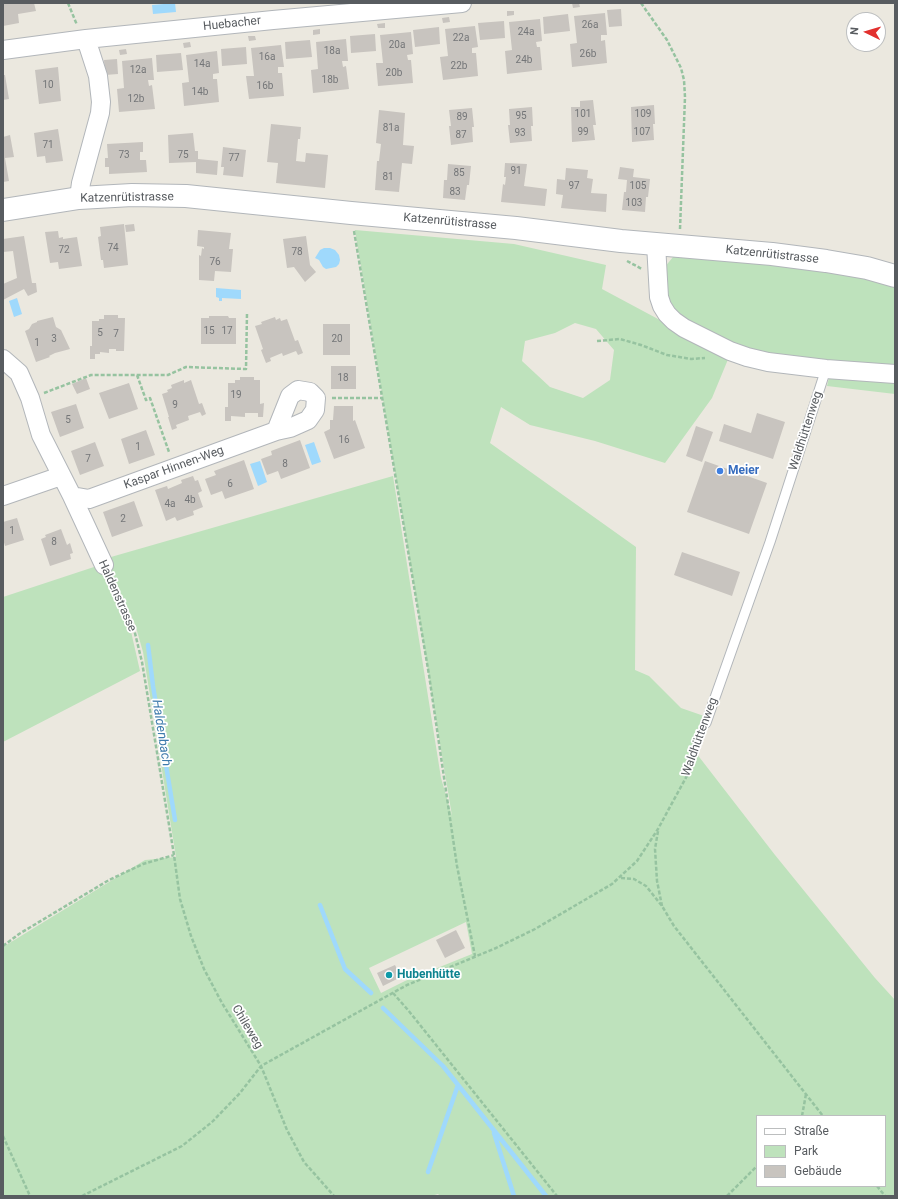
<!DOCTYPE html>
<html>
<head>
<meta charset="utf-8">
<style>
	body { margin:0 }
	#map { position:relative; width:898px; height:1199px; overflow:hidden; background:#ebe8df; font-family:Roboto,sans-serif }
	canvas { display:block }
	.frame { position:absolute; inset:0; border:4px solid #585c60; pointer-events:none }
	.legend { position:absolute; left:756px; top:1115px; width:130px; height:72px; box-sizing:border-box; background:#fff; border:1px solid #bcbebf; margin:0; padding:5px 7px; list-style:none; font-size:12px; color:#585c60 }
	.legend li { display:flex; align-items:center; gap:8px; height:20px }
	.legend b { width:20px; border:1px solid #bcbebf }
	.north { position:absolute; left:846px; top:12px; width:40px; height:40px; box-sizing:border-box; background:#fff; border:1px solid #bcbebf; border-radius:50%; rotate:275deg; font-size:11px; font-weight:700; line-height:16px; text-align:center; color:#585c60 }
	.north::after { content:''; display:block; margin:auto; width:14px; height:18px; background:#e2302e; clip-path:polygon(50% 0,100% 100%,50% 72%,0 100%) }
</style>
</head>
<body>
<div id="map">
<canvas width="898" height="1199"></canvas>
<div class="frame"></div>
<ul class="legend">
<li><b style="height:5px;background:#fff"></b>Straße</li>
<li><b style="height:11px;background:#bee2bc"></b>Park</li>
<li><b style="height:11px;background:#c8c4bf"></b>Gebäude</li>
</ul>
<div class="north">N</div>
</div>
<script>
const g = document.querySelector('canvas').getContext('2d');
g.lineJoin = 'round';
function fillPath(path, color) { g.fillStyle = color; g.fill(path, 'evenodd'); }
const toPath = rows => new Path2D(rows.map(r => 'M' + r).join(''));
function stroke(path, color, width, dash) { g.strokeStyle = color; g.lineWidth = width; g.lineCap = dash ? 'butt' : 'round'; g.setLineDash(dash || []); g.stroke(path); }
function label(font, color, halo, rows, align = 'center') {
  g.font = font + ' Roboto,sans-serif'; g.lineWidth = 3.5; g.setLineDash([]); g.textBaseline = 'middle'; g.strokeStyle = halo; g.fillStyle = color; for (const [text, x, y, turn = 0] of rows) {
    g.save(); g.translate(x, y); g.rotate((+turn || 0) * Math.PI / 180); g.textAlign = isNaN(turn) ? turn : align; if (halo) g.strokeText(text, 0, 0); g.fillText(text, 0, 0); g.restore();
  }
}
const green = toPath([
	[355,230,514,244,606,265,602,289,729,357,712,398,665,463,595,441,530,425,501,407,490,443,636,547,635,670,649,676,681,708,704,716,693,749,775,855,875,978,895,1000,895,1196,440,1196,438,1194,431,1196,3,1196,3,947,145,860,176,857,143,652,135,624,104,559,393,476,441,778,452,816],
	[575,323,596,329,614,350,610,380,583,398,550,387,522,361,525,341,555,333],
	[466,922,472,954,405,981,381,993,369,968],
	[757,1116,885,1116,885,1186,757,1186],
	[685,253,814,265,895,283,895,394,827,386,832,365,758,356,676,318,666,299,664,268,673,257],
	[100,565,130,627,140,671,3,742,3,597]
]);
const water = toPath([
	[175,3,176,12,153,14,152,5],
	[324,248,330,248,335,250,339,255,340,260,339,264,336,267,326,269,323,267,319,260,315,258,320,250],
	[216,288,241,290,241,299,222,298,222,301,219,301,219,298,216,297],
	[17,298,22,314,14,317,9,301],
	[314,442,321,462,312,465,305,445],
	[260,461,267,482,258,486,250,464]
]);
const stream = toPath([
	[148,645,153,686,175,820],
	[320,905,345,969,371,993],
	[383,1008,443,1066,546,1196],
	[494,1133,514,1196],
	[428,1172,458,1085]
]);
const building = toPath([
	[3,3,34,3,36,11,18,14,19,23,3,26],
	[572,3,579,3,580,7,573,8],
	[621,9,622,26,609,27,607,10],
	[507,11,514,11,514,15,507,16],
	[605,13,607,35,601,35,601,41,605,40,607,63,572,67,570,44,577,43,574,16],
	[568,14,570,31,544,34,543,17],
	[449,17,450,22,443,23,442,18],
	[540,19,542,41,536,42,537,47,540,47,542,70,507,74,505,51,512,50,509,22],
	[504,21,505,38,480,40,478,23],
	[385,23,385,28,378,28,377,24],
	[475,26,478,47,472,48,472,53,476,53,478,76,443,80,440,57,448,56,445,29],
	[439,27,440,44,415,47,413,30],
	[320,29,320,34,313,35,313,30],
	[411,32,413,54,407,55,408,60,411,60,413,83,378,86,376,63,383,63,380,35],
	[375,34,376,51,351,53,350,36],
	[248,36,255,36,256,40,249,41],
	[346,39,348,61,342,61,343,67,346,66,349,89,313,93,311,70,318,69,316,42],
	[310,40,312,57,286,59,285,42],
	[190,42,191,47,184,48,183,43],
	[281,45,284,67,278,67,278,73,282,73,284,96,249,99,246,76,254,76,251,48],
	[246,47,247,64,222,66,221,49],
	[126,49,127,54,120,55,119,50],
	[217,51,219,73,213,74,213,79,217,79,219,102,184,106,182,83,189,82,186,55],
	[181,53,183,70,157,72,156,55],
	[152,58,154,80,148,80,149,86,152,85,155,109,119,112,117,89,124,88,122,61],
	[117,59,118,74,105,75,104,60],
	[58,67,61,101,39,104,35,70],
	[3,75,5,75,9,99,3,100],
	[593,100,596,125,593,125,595,140,572,142,571,107,580,107,580,101],
	[654,105,655,124,653,124,654,140,632,142,631,107],
	[532,107,533,126,531,126,532,141,510,143,508,125,510,125,509,109],
	[472,108,474,127,472,127,473,142,451,145,449,126,451,126,449,110],
	[379,110,405,113,403,145,414,146,412,164,402,163,399,192,375,190,377,161,379,161,381,144,376,143],
	[271,124,301,127,300,139,298,139,296,161,305,162,306,153,328,155,325,188,276,183,278,163,267,162],
	[58,129,63,161,46,163,45,156,37,157,34,133],
	[193,133,195,151,198,151,198,159,218,161,217,175,196,173,196,162,169,163,168,135],
	[10,135,14,157,5,158,9,181,3,182,3,137],
	[143,142,143,152,140,152,140,160,146,160,147,172,109,174,109,167,105,167,105,158,108,158,107,144],
	[223,147,246,150,243,177,223,175,224,167,221,167],
	[505,163,527,164,524,186,547,189,545,206,501,202,503,184,505,185,506,177,504,177],
	[448,164,471,166,469,185,467,185,465,200,443,198,444,180,447,180],
	[620,167,634,169,633,177,650,179,648,197,646,197,645,212,622,210,624,192,626,192,627,180,618,179],
	[566,168,588,170,587,178,593,179,591,193,607,194,606,212,561,208,563,195,556,194,557,179,565,180],
	[124,224,128,265,104,268,103,260,101,260,98,237,101,236,100,227],
	[134,224,135,231,126,232,125,225],
	[198,230,231,233,229,249,233,249,231,272,215,271,214,281,199,280,199,255,201,256,202,248,204,249,204,247,197,246],
	[58,231,59,238,63,237,63,239,77,237,82,266,59,269,58,262,50,263,45,232],
	[24,236,32,283,36,283,37,292,28,296,24,289,3,300,3,284,17,278,13,251,3,252,3,239],
	[306,236,310,265,316,272,305,282,294,267,287,268,283,239],
	[104,315,118,315,118,318,125,318,124,351,116,351,116,349,109,349,109,353,100,352,100,354,95,354,95,359,90,359,90,346,92,346,92,321,99,321,99,319,104,319],
	[209,316,228,316,229,318,236,318,236,344,201,344,201,318,209,318],
	[53,317,56,327,61,330,70,349,55,353,49,356,50,357,36,362,25,331,29,329,32,324,37,322,37,321],
	[275,317,276,320,280,318,281,321,287,319,295,341,298,340,303,353,298,355,296,351,283,356,282,353,270,358,271,361,266,363,261,350,263,349,255,326,262,324,261,322],
	[323,324,350,324,350,355,323,355],
	[331,366,356,366,356,389,331,389],
	[240,377,254,377,254,380,260,380,260,404,264,403,263,417,258,417,258,413,245,413,245,417,231,416,231,421,225,421,225,407,228,407,228,383,235,383,235,380,240,380],
	[86,378,90,389,77,394,72,384],
	[184,380,184,383,191,380,199,404,202,403,206,414,202,416,200,412,188,416,189,420,176,425,177,428,172,430,168,417,169,417,162,394,168,392,167,390,172,388,171,385],
	[129,383,138,409,109,419,99,393],
	[76,404,84,428,60,437,51,412],
	[334,406,353,406,353,421,355,420,365,448,334,459,324,432,330,429,330,420,333,420],
	[757,413,785,422,773,459,719,441,724,424,751,433],
	[696,426,713,432,702,462,686,456],
	[146,430,155,455,129,464,121,439],
	[300,440,310,468,281,479,278,471,267,475,261,459,272,455,271,451],
	[95,442,104,466,80,475,71,451],
	[244,460,254,489,225,499,222,491,211,495,205,479,216,475,214,471],
	[705,461,767,483,749,534,687,512],
	[193,476,195,481,198,480,202,491,198,493,203,507,193,511,194,515,177,521,175,517,166,521,155,490,167,486,168,489,182,483,181,480],
	[134,501,143,526,112,537,103,512],
	[17,518,24,540,5,546,3,539,3,522],
	[61,529,67,545,70,543,73,553,70,554,71,559,50,566,41,539,46,537,45,535],
	[682,552,740,572,732,596,674,575],
	[456,930,465,948,445,958,436,940],
	[395,965,401,977,383,986,377,973]
]);
const path = toPath([
	[68,3,77,25],
	[641,3,667,40,681,68,684,80,685,97,680,229],
	[354,231,429,675,457,866,475,956],
	[627,261,642,269],
	[597,341,620,339,641,345,667,355,691,359,705,358],
	[137,375,146,400,150,398,169,452],
	[44,393,91,375,168,375,186,367,246,369,247,313],
	[332,398,382,398],
	[110,578,133,625,142,662,174,855,180,899,191,936,204,969,222,1003,261,1066,287,1130,304,1162,334,1196],
	[658,831,655,849,657,881,662,906],
	[621,878,634,879,646,886,662,906,674,926,823,1116],
	[3,946,19,934,109,880,143,864,174,855],
	[393,993,408,1010,557,1196],
	[802,1116,806,1094],
	[3,1136,30,1196],
	[877,1186,885,1196],
	[82,1196,182,1146,212,1122,240,1093,261,1066,407,985,496,948,535,929,612,884,637,861,658,829,689,772,703,733],
	[727,1196,757,1166]
]);
const service = toPath([
	[706,723,770,542,826,369]
]);
const minor = toPath([
	[3,50,86,39,273,20,462,3],
	[79,198,81,183,100,113,101,102,98,76,86,39],
	[656,244,659,297,662,306,667,314,674,321,684,328,730,351,747,357,768,362,826,369,895,374],
	[3,359,19,373,30,398,41,435,72,496,104,565],
	[3,496,61,476],
	[72,496,89,499,276,431,290,428,308,420,315,410,316,398,310,392,298,390,290,396,276,431]
]);
const tertiary = toPath([
	[3,210,79,198,132,195,186,196,351,213,516,228,621,241,772,254,826,261,867,268,895,276]
]);
const markers = [
	[720,471,4,"#3f7fe0"],
	[389,975,4,"#0f9aa8"]
];
const numberNames = [
	["26a",590,25],
	["24a",526,32],
	["22a",461,38],
	["20a",397,45],
	["18a",332,51],
	["26b",588,54],
	["16a",267,57],
	["24b",524,60],
	["14a",202,64],
	["22b",459,66],
	["12a",138,70],
	["20b",394,73],
	["18b",330,80],
	["10",48,85],
	["16b",265,86],
	["14b",200,92],
	["12b",136,99],
	["101",583,114],
	["109",643,114],
	["95",521,116],
	["89",462,117],
	["81a",391,128],
	["99",583,132],
	["107",642,132],
	["93",520,133],
	["87",461,135],
	["71",48,145],
	["73",124,155],
	["75",183,155],
	["77",234,158],
	["91",516,171],
	["85",459,173],
	["81",388,177],
	["97",574,186],
	["105",638,186],
	["83",455,192],
	["103",634,203],
	["74",113,248],
	["72",64,250],
	["78",297,252],
	["76",215,262],
	["15",209,331],
	["17",227,331],
	["5",100,333],
	["7",116,334],
	["3",54,339],
	["20",337,339],
	["1",37,343],
	["18",343,378],
	["19",236,395],
	["9",175,405],
	["5",68,420],
	["16",344,440],
	["1",138,447],
	["7",88,459],
	["8",285,464],
	["6",230,484],
	["4b",190,500],
	["4a",170,504],
	["2",123,519],
	["1",12,531],
	["8",54,542]
];
const streetNames = [
	["Huebacher",232,24,-6],
	["Katzenrütistrasse",127,198,-1],
	["Katzenrütistrasse",450,222,5],
	["Katzenrütistrasse",772,255,6],
	["Waldhüttenweg",806,431,-72],
	["Kaspar Hinnen-Weg",174,468,-20],
	["Haldenstrasse",117,596,66],
	["Waldhüttenweg",700,737,-70],
	["Chileweg",247,1027,59]
];
const shopNames = [
	["Meier",728,471]
];
const cultureNames = [
	["Hubenhütte",397,975]
];
const waterNames = [
	["Haldenbach",161,733,81]
];
fillPath(green, '#bee2bc');
fillPath(water, '#9fd9fc');
stroke(stream, '#9fd9fc', 4.5);
fillPath(building, '#c8c4bf');
stroke(service, '#b2b6ba', 11);
stroke(minor, '#b2b6ba', 20);
stroke(tertiary, '#b2b6ba', 24);
stroke(path, '#96c3a0', 2.5, [4, 2]);
stroke(service, '#fff', 9);
stroke(minor, '#fff', 18);
stroke(tertiary, '#fff', 22);
for (const [x, y, r, color] of markers) { const dot = new Path2D(); dot.arc(x, y, r, 0, 2 * Math.PI); g.fillStyle = color; g.fill(dot); stroke(dot, '#fff', 1.5); }
label('10px', '#747678', null, numberNames);
label('12px', '#585c60', '#fff', streetNames);
label('bold 12px', '#366cbe', '#fff', shopNames, 'left');
label('bold 12px', '#0d838f', '#fff', cultureNames, 'left');
label('italic 13px', '#3e7bac', '#fff', waterNames);
</script>
</body>
</html>
